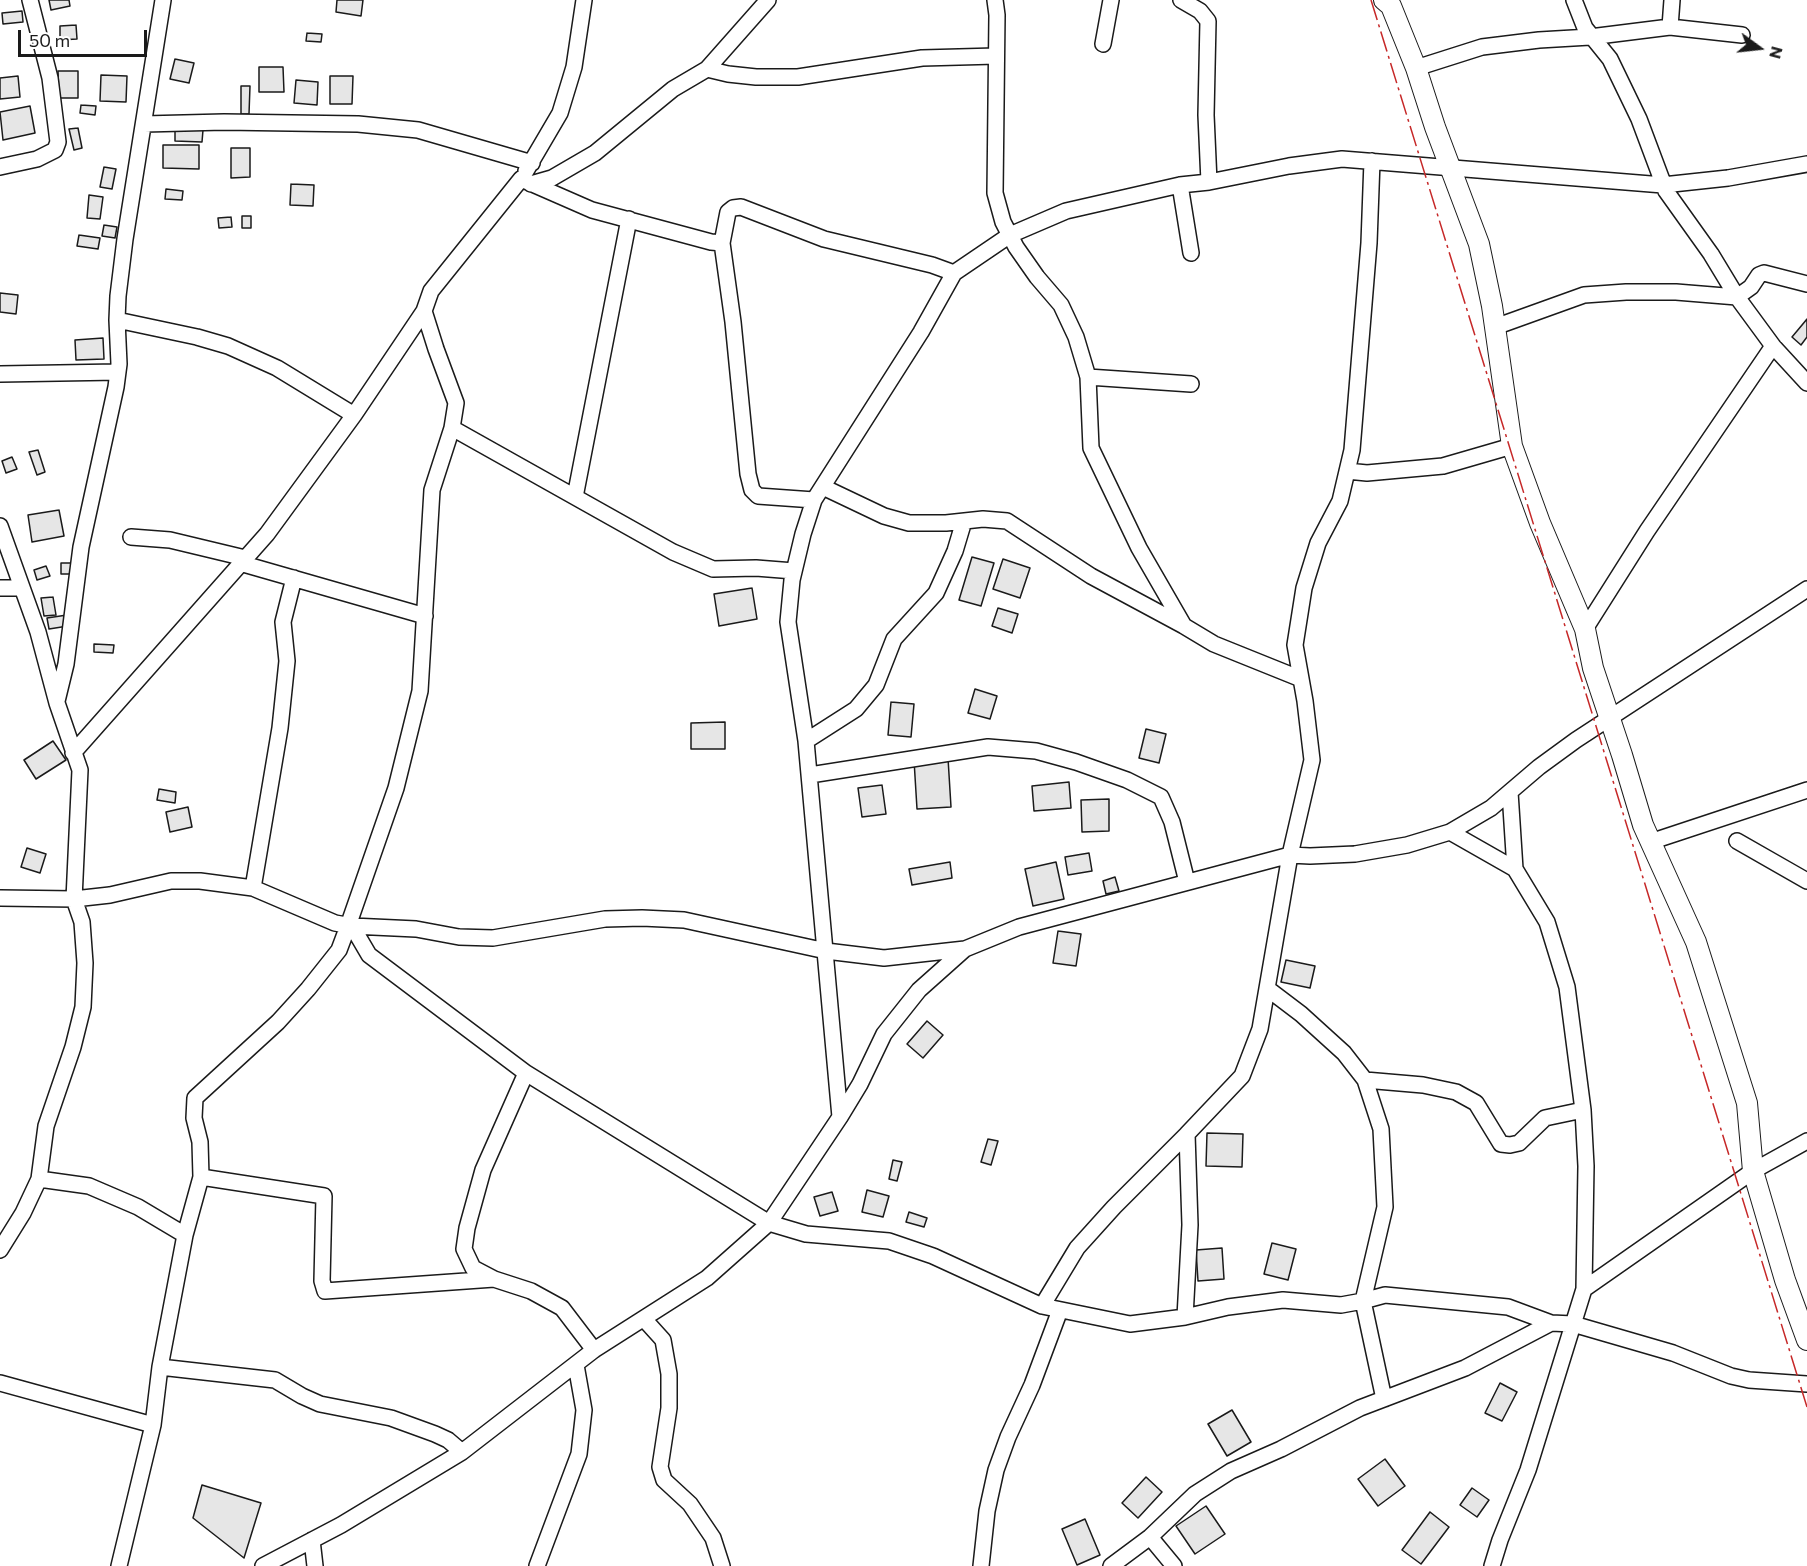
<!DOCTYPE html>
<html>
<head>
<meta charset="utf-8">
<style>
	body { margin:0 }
	#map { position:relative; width:1807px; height:1566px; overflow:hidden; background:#fff; font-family:Commissioner,sans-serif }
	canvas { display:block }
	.north { position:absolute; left:1729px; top:18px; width:60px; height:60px; -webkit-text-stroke:4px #fff; paint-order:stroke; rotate:105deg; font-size:16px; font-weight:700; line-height:24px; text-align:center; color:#1a1a1a }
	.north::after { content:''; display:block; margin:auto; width:21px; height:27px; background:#1a1a1a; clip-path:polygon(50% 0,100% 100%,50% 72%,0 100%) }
	.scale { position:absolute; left:18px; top:30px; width:129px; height:27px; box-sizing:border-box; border:3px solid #1a1a1a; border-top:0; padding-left:8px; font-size:18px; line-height:21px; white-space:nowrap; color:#1a1a1a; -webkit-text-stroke:4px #fff; paint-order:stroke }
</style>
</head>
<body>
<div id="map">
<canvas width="1807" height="1566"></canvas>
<div class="north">N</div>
<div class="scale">50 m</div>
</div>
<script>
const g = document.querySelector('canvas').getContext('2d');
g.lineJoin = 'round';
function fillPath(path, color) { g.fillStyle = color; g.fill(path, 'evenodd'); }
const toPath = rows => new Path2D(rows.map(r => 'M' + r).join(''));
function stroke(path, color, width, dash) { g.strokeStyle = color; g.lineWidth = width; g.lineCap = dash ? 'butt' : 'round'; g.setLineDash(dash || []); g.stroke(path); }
const building = toPath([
	[49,0,69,0,70,6,51,10,49,0],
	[337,0,363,0,361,16,336,12,337,0],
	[22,11,23,22,3,24,2,13,22,11],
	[76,25,77,39,60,40,60,26,76,25],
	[307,33,322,34,321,42,306,41,307,33],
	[175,59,194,63,189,83,170,79,175,59],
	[259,67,283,67,284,92,259,92,259,67],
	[58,71,78,71,78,98,59,98,58,71],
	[101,75,127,76,126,102,100,101,101,75],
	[18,76,20,97,0,99,0,78,18,76],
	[330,76,353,76,352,104,330,104,330,76],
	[296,80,318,82,317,105,294,103,296,80],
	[241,86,250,86,249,114,241,114,241,86],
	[81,105,96,106,95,115,80,113,81,105],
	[30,106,35,133,3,140,0,112,30,106],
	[78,128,82,148,74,150,69,129,78,128],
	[175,129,203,130,202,142,175,141,175,129],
	[163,145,199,145,199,169,163,168,163,145],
	[231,148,250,148,250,177,231,178,231,148],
	[104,167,116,169,112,189,100,187,104,167],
	[291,184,314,185,313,206,290,205,291,184],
	[166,189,183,191,182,200,165,199,166,189],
	[89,195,103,197,100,219,87,218,89,195],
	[242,216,251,216,251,228,242,228,242,216],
	[231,217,232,227,219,228,218,218,231,217],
	[104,225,117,227,115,238,102,236,104,225],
	[79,235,100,238,98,249,77,246,79,235],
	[0,293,18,295,16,314,0,312,0,293],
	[1807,319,1807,337,1801,345,1792,337,1807,319],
	[103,338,104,359,76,360,75,340,103,338],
	[38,450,45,472,37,475,29,452,38,450],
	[12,457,17,469,6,473,2,461,12,457],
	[59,510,64,536,32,542,28,515,59,510],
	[972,557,994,563,981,606,959,600,972,557],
	[1003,559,1030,568,1020,598,993,589,1003,559],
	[61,563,72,563,71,574,61,574,61,563],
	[46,566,50,576,37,580,34,570,46,566],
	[752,588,757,619,719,626,714,594,752,588],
	[53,597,56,615,44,616,41,598,53,597],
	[998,608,1018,614,1012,633,992,626,998,608],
	[67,615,68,626,49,629,47,618,67,615],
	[94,644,114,645,113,653,94,652,94,644],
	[975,689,997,696,990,719,968,713,975,689],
	[891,702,914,704,911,737,888,735,891,702],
	[725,722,725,749,691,749,691,723,725,722],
	[1146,729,1166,734,1159,763,1139,758,1146,729],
	[53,741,66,760,36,779,24,760,53,741],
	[948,758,951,807,917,809,914,760,948,758],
	[1069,782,1071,808,1034,811,1032,786,1069,782],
	[882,785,886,814,862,817,858,788,882,785],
	[159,789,176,792,175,803,157,800,159,789],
	[1109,799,1109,831,1082,832,1081,800,1109,799],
	[188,807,192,827,170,832,166,812,188,807],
	[27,848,46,854,40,873,21,867,27,848],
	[1089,853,1092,871,1068,875,1065,857,1089,853],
	[950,862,952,878,912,885,909,869,950,862],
	[1056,862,1064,899,1033,906,1025,869,1056,862],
	[1115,877,1119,891,1106,894,1103,881,1115,877],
	[1058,931,1081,934,1076,966,1053,963,1058,931],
	[1286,960,1315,966,1310,988,1281,982,1286,960],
	[927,1021,943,1035,923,1058,907,1044,927,1021],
	[1207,1133,1243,1134,1242,1167,1206,1166,1207,1133],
	[988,1139,998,1141,991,1165,981,1162,988,1139],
	[893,1160,902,1162,897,1181,889,1179,893,1160],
	[867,1190,889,1196,883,1217,862,1212,867,1190],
	[832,1192,838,1211,820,1216,814,1197,832,1192],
	[909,1212,927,1218,924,1227,906,1222,909,1212],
	[1272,1243,1296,1249,1288,1280,1264,1274,1272,1243],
	[1222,1248,1224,1279,1198,1281,1196,1250,1222,1248],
	[1500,1383,1517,1392,1502,1421,1485,1413,1500,1383],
	[1232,1410,1251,1442,1227,1456,1208,1424,1232,1410],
	[1385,1459,1405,1486,1378,1506,1358,1479,1385,1459],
	[1146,1477,1162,1492,1138,1518,1122,1503,1146,1477],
	[202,1485,261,1503,244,1558,193,1518,202,1485],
	[1472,1488,1489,1500,1477,1517,1460,1505,1472,1488],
	[1206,1506,1225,1534,1195,1554,1176,1526,1206,1506],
	[1430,1512,1449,1527,1421,1564,1402,1550,1430,1512],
	[1085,1519,1100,1555,1077,1565,1062,1529,1085,1519]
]);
const minor = toPath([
	[995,0,997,15,995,193,1003,222,1016,247,1037,277,1061,305,1076,337,1088,377,1091,448,1139,548,1184,626,1214,644,1301,679],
	[1181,0,1200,11,1208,21,1206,115,1209,182],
	[1574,0,1585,28,1610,59,1639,119,1666,191,1711,254,1737,297,1773,346,1807,383],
	[1670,27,1672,0],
	[1103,44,1111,0],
	[1416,68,1482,47,1539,40,1590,37,1670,27,1742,35],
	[707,69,768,0],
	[144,124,224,122,358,124,418,130,532,163],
	[0,167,37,159,55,150,58,142,50,78,30,0],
	[526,171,560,113,574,67,584,0],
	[531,184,552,178,595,153,673,89,707,69,728,74,756,77,798,77,922,58,996,56],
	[1180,185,1191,253],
	[722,243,733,322,748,474,752,490,758,496,814,500],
	[954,273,1010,235,1066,211,1180,185,1209,182,1289,166,1342,159,1663,185,1728,178,1807,164],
	[117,320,197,337,228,346,277,368,354,415],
	[1495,327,1584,295,1626,292,1676,292,1737,297,1751,287,1759,275,1764,273,1807,284],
	[0,374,118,372],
	[1088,377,1191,384],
	[452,428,673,552,713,569,756,568,794,571],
	[1347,471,1367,473,1443,466,1512,446],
	[823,487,884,516,909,523,946,523,983,519,1007,521,1091,576,1184,626],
	[575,497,629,219],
	[0,526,38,632,57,703,80,770,74,899,82,922,85,963,83,1007,73,1047,46,1126,39,1179,23,1213,0,1250],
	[131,537,170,540,245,558],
	[240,563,425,616],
	[0,588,21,588],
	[1585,629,1647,531,1773,346],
	[57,701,66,664,81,547,116,387,119,364,117,320,118,296,125,239,163,0],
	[806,741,856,709,876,685,894,639,936,593,955,551,964,521],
	[73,753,267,534,354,415,424,311],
	[810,775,988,747,1036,751,1076,762,1127,780,1161,797,1172,822,1187,882],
	[1450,832,1515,869],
	[1737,841,1807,881],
	[1650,842,1807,790],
	[253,888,280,728,287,661,283,622,294,578],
	[0,898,74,899,110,895,171,881,200,881,253,888,335,923,352,926,416,929,459,937,493,938,605,919,642,918,684,920,826,951,884,958,965,949,1019,927,1290,855,1310,856,1355,854,1407,845,1450,832,1491,808,1539,767,1576,740,1807,589],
	[352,926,369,955,526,1073,769,1223,806,1234,889,1241,933,1256,1042,1306,1130,1324,1185,1317,1228,1307,1283,1300,1341,1305,1363,1301,1385,1295,1508,1307,1551,1323],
	[1268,989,1301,1014,1344,1053,1365,1080,1381,1129,1385,1207,1363,1301,1384,1399],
	[526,1073,483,1170,467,1228,464,1249,473,1268,494,1279,531,1291,562,1308,594,1350],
	[1365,1080,1423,1085,1456,1092,1476,1103,1501,1144,1510,1145,1519,1143,1545,1118,1583,1110],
	[201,1177,324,1196,322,1281,325,1291,494,1279],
	[39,1179,89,1186,138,1207,185,1235],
	[1584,1289,1753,1171,1807,1141],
	[1042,1306,1077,1248,1114,1207,1187,1134,1242,1076,1260,1029,1290,855,1312,760,1305,701,1295,645,1304,588,1318,543,1340,501,1352,450,1369,243,1372,161],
	[1185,1317,1190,1225,1187,1134],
	[644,1319,663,1340,669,1374,669,1408,660,1467,664,1480,690,1504,713,1538,722,1566],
	[160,1367,275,1380,302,1396,320,1404,391,1418,435,1434,448,1440,462,1452],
	[0,1383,153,1425],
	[1150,1537,1174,1566],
	[312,1540,315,1566],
	[119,1566,153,1425,160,1367,185,1235,201,1177,200,1142,194,1118,195,1098,278,1022,308,989,339,950,348,926,396,788,420,691,432,490,452,428,456,403,436,349,424,311,431,291,521,179,592,210,711,242,722,243,728,212,733,208,741,207,824,239,932,265,954,273,921,332,814,500,803,534,792,580,788,622,806,741,840,1117],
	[263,1566,341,1525,462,1452,594,1350,707,1278,769,1223,840,1117,860,1084,884,1034,919,990,965,949],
	[537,1566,579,1454,584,1410,576,1365],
	[981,1566,987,1511,996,1470,1008,1437,1032,1385,1060,1310],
	[1111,1566,1150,1537,1195,1494,1231,1471,1281,1449,1360,1408,1465,1368,1551,1323,1573,1324,1673,1353,1731,1376,1749,1380,1807,1384],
	[1492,1566,1500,1540,1528,1470,1584,1289,1586,1166,1583,1110,1567,987,1547,922,1515,869,1510,792]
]);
const tertiary = toPath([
	[1384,0,1391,6,1416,68,1435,127,1479,244,1492,306,1512,446,1540,523,1585,629,1593,668,1622,755,1643,825,1696,942,1747,1103,1753,1171,1785,1280,1807,1340]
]);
const power = toPath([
	[1371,0,1807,1407]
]);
fillPath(building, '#e6e6e6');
stroke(building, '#1a1a1a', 1.5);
stroke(minor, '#1a1a1a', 18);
stroke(tertiary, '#1a1a1a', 22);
stroke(minor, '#fff', 15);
stroke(tertiary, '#fff', 20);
stroke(power, '#c62828', 1.5, [21, 4.5, 3, 4.5]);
</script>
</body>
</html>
